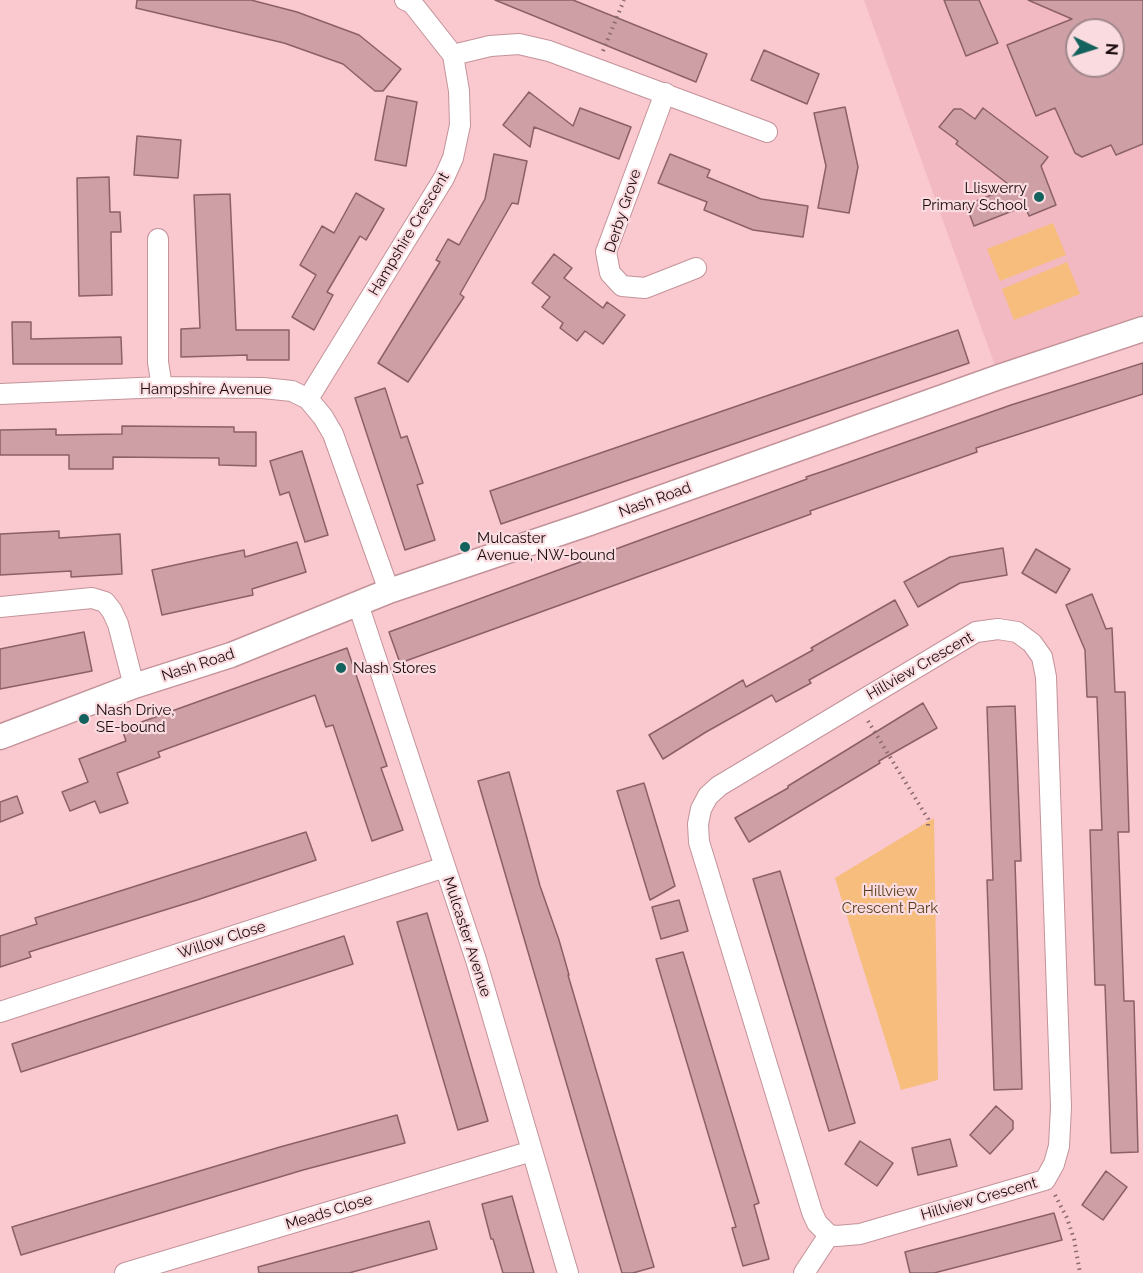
<!DOCTYPE html>
<html>
<head>
<meta charset="utf-8">
<style>
	body { margin:0 }
	#map { position:relative; width:1143px; height:1273px; overflow:hidden; background:#fac8cf; font-family:Raleway,sans-serif }
	canvas { display:block }
	.north { position:absolute; left:1065px; top:18px; width:60px; height:60px; box-sizing:border-box; background:#fadbdf; border:2px solid #a0878b; border-radius:50%; rotate:94deg; font-size:16px; font-weight:700; line-height:24px; text-align:center; color:#1a0a0d }
	.north::after { content:''; display:block; margin:auto; width:21px; height:27px; background:#14625e; clip-path:polygon(50% 0,100% 100%,50% 72%,0 100%) }
</style>
</head>
<body>
<div id="map">
<canvas width="1143" height="1273"></canvas>
<div class="north">N</div>
</div>
<script>
const g = document.querySelector('canvas').getContext('2d');
g.lineJoin = 'round';
function fillPath(path, color) { g.fillStyle = color; g.fill(path, 'evenodd'); }
const toPath = rows => new Path2D(rows.map(r => 'M' + r).join(''));
function stroke(path, color, width, dash) { g.strokeStyle = color; g.lineWidth = width; g.lineCap = dash ? 'butt' : 'round'; g.setLineDash(dash || []); g.stroke(path); }
function label(font, color, halo, rows, align = 'center') {
  g.font = font + ' Raleway,sans-serif'; g.lineWidth = 4.5; g.setLineDash([]); g.textBaseline = 'middle'; g.strokeStyle = halo; g.fillStyle = color; for (const [text, x, y, turn = 0] of rows) {
    g.save(); g.translate(x, y); g.rotate((+turn || 0) * Math.PI / 180); g.textAlign = isNaN(turn) ? turn : align; if (halo) g.strokeText(text, 0, 0); g.fillText(text, 0, 0); g.restore();
  }
}
const built = toPath([
	[864,0,1143,0,1143,329,999,377],
	[1077,30,1113,30,1113,66,1077,66]
]);
const green = toPath([
	[1053,223,1066,255,1000,281,987,249],
	[1067,262,1080,294,1014,320,1002,289],
	[934,818,938,1080,901,1090,835,878]
]);
const building = toPath([
	[137,0,251,0,297,12,359,35,401,69,383,91,375,91,343,64,284,43,136,8,137,0],
	[495,0,573,0,707,54,696,82,495,0],
	[944,0,979,0,998,43,966,56,944,0],
	[1028,0,1143,0,1143,144,1116,155,1111,145,1082,157,1075,153,1055,108,1036,116,1007,45,1072,19,1028,0],
	[1077,30,1113,30,1113,66,1077,66,1077,30],
	[764,50,819,74,807,104,751,80,764,50],
	[529,92,573,126,580,108,631,127,619,159,534,127,530,147,503,125,529,92],
	[387,96,417,102,406,166,375,160,387,96],
	[845,107,858,167,849,213,818,208,826,166,814,113,845,107],
	[983,108,1048,157,1041,166,1056,205,1029,216,1025,206,974,226,966,205,1012,187,956,144,958,141,939,127,954,109,961,109,975,119,983,108],
	[137,136,181,140,178,178,134,175,137,136],
	[494,154,527,161,518,204,512,203,460,294,464,297,408,382,378,363,440,262,436,260,448,239,459,245,485,199,494,154],
	[670,154,710,170,707,177,761,199,808,206,803,237,753,230,704,210,707,202,658,183,670,154],
	[109,177,110,212,120,212,121,232,111,232,112,295,79,296,77,178,109,177],
	[356,193,384,209,366,240,360,236,327,292,333,295,314,330,292,317,316,275,300,265,322,226,334,233,356,193],
	[230,194,236,330,289,330,289,360,247,360,247,355,181,357,181,329,200,328,194,195,230,194],
	[554,254,572,268,564,278,603,308,607,302,625,315,603,344,585,331,577,341,560,328,563,323,542,307,550,297,532,283,554,254],
	[12,322,31,322,31,339,121,337,122,364,13,364,12,322],
	[958,330,969,363,501,524,490,491,958,330],
	[1143,363,1143,394,976,448,977,452,810,511,811,514,400,663,389,632,807,479,806,477,824,471,1011,405,1143,363],
	[385,388,401,438,407,436,423,483,417,485,435,540,405,550,355,398,385,388],
	[122,426,234,427,234,432,256,432,256,466,219,465,219,458,113,457,113,469,69,469,69,455,0,455,0,430,56,429,56,435,122,434,122,426],
	[302,451,328,535,305,542,289,492,280,495,270,461,302,451],
	[59,531,59,538,120,534,122,574,71,577,71,571,0,575,0,534,59,531],
	[297,542,306,572,252,589,253,595,162,615,152,570,244,550,245,557,297,542],
	[1003,548,1007,575,960,583,918,607,904,582,950,557,1003,548],
	[1036,549,1070,569,1056,593,1022,573,1036,549],
	[1092,594,1106,629,1112,628,1115,692,1125,692,1129,832,1118,832,1124,1001,1134,1001,1138,1152,1111,1153,1105,985,1095,985,1090,830,1102,830,1097,697,1087,697,1085,650,1066,605,1092,594],
	[895,600,908,625,809,680,811,683,776,702,772,695,706,732,663,759,649,735,743,680,746,687,813,650,811,648,895,600],
	[84,632,92,671,0,689,0,649,84,632],
	[347,648,387,766,381,768,403,830,372,841,333,725,326,727,315,695,158,752,160,757,117,773,128,803,100,813,95,801,70,811,62,792,88,782,79,759,126,741,122,729,347,648],
	[923,703,937,728,879,761,880,763,749,842,735,818,788,788,788,786,923,703],
	[1015,706,1021,861,1015,861,1022,1089,994,1090,987,880,993,880,987,707,1015,706],
	[509,772,540,886,559,940,569,975,568,975,654,1267,633,1273,622,1273,478,781,509,772],
	[644,783,675,886,650,900,617,791,644,783],
	[17,796,23,813,0,822,0,802,17,796],
	[306,832,316,860,197,900,29,952,31,957,0,967,0,936,37,924,35,918,306,832],
	[780,871,855,1123,829,1131,753,879,780,871],
	[679,900,688,931,661,939,652,907,679,900],
	[427,913,488,1121,458,1130,397,922,427,913],
	[344,936,353,964,21,1072,12,1044,344,936],
	[683,952,759,1203,754,1205,769,1259,743,1266,732,1228,736,1227,656,959,683,952],
	[996,1106,1013,1121,1013,1129,990,1154,970,1135,996,1106],
	[397,1115,405,1143,303,1170,21,1255,12,1227,280,1147,397,1115],
	[950,1139,957,1166,918,1175,912,1148,950,1139],
	[860,1141,893,1163,877,1186,845,1164,860,1141],
	[1106,1171,1127,1187,1103,1220,1082,1205,1106,1171],
	[512,1196,517,1214,534,1273,503,1273,493,1239,491,1239,482,1204,512,1196],
	[1054,1213,1062,1240,934,1273,910,1273,905,1252,1054,1213],
	[429,1221,437,1249,349,1273,259,1273,258,1267,429,1221]
]);
const path = toPath([
	[603,51,624,0],
	[868,721,928,819,928,829],
	[1055,1195,1067,1218,1074,1239,1080,1273]
]);
const minor = toPath([
	[453,55,490,46,519,44,549,51,767,132],
	[665,93,606,252,610,273,622,286,645,288,696,268],
	[158,239,158,362,162,387],
	[0,394,162,387,263,388,292,391,308,399,323,417,333,434,389,591],
	[308,399,444,178,453,158,460,125,459,91,453,55,412,3,405,0],
	[358,604,476,960,568,1273],
	[0,607,92,598,105,602,112,611,118,624,134,686],
	[998,629,1017,632,1032,643,1042,657,1046,677,1061,1107,1059,1146,1054,1164,1045,1180,860,1234,837,1236,829,1235,817,1223,812,1212,699,842,698,824,701,809,708,796,719,786,976,632,998,629],
	[0,1012,445,867],
	[125,1273,532,1151],
	[804,1273,829,1235]
]);
const tertiary = toPath([
	[0,737,134,686,231,655,389,591,590,523,999,377,1143,329]
]);
const markers = [
	[1039,197,6,"#14625e"],
	[465,547,6,"#14625e"],
	[341,668,6,"#14625e"],
	[84,719,6,"#14625e"]
];
const poiNames = [
	["Lliswerry",1027,188,"right"],
	["Primary School",1027,205,"right"],
	["Mulcaster",477,538],
	["Avenue, NW-bound",477,555],
	["Nash Stores",353,668],
	["Nash Drive,",96,710],
	["SE-bound",96,727]
];
const streetNames = [
	["Derby Grove",623,211,-72],
	["Hampshire Crescent",409,234,-59],
	["Hampshire Avenue",206,389],
	["Nash Road",655,500,-20],
	["Nash Road",198,665,-18],
	["Hillview Crescent",920,666,-30],
	["Mulcaster Avenue",467,937,72],
	["Willow Close",222,940,-18],
	["Hillview Crescent",979,1199,-16],
	["Meads Close",329,1212,-17]
];
const parkNames = [
	["Hillview",890,891],
	["Crescent Park",890,908]
];
fillPath(built, '#f3b9c2');
fillPath(green, '#f6bd7d');
fillPath(building, '#cf9fa6');
stroke(building, '#8c6067', 1.5);
stroke(minor, '#c3939a', 22);
stroke(tertiary, '#c3939a', 27);
stroke(path, '#8b6a6f', 4, [1.5, 4.5]);
stroke(minor, '#fff', 20);
stroke(tertiary, '#fff', 24);
for (const [x, y, r, color] of markers) { const dot = new Path2D(); dot.arc(x, y, r, 0, 2 * Math.PI); g.fillStyle = color; g.fill(dot); stroke(dot, '#fadbdf', 2); }
label('15px', '#1a0a0d', '#fadbdf', poiNames, 'left');
label('15px', '#1a0a0d', '#fadbdf', streetNames);
label('15px', '#583d1c', '#fadbdf', parkNames);
</script>
</body>
</html>
